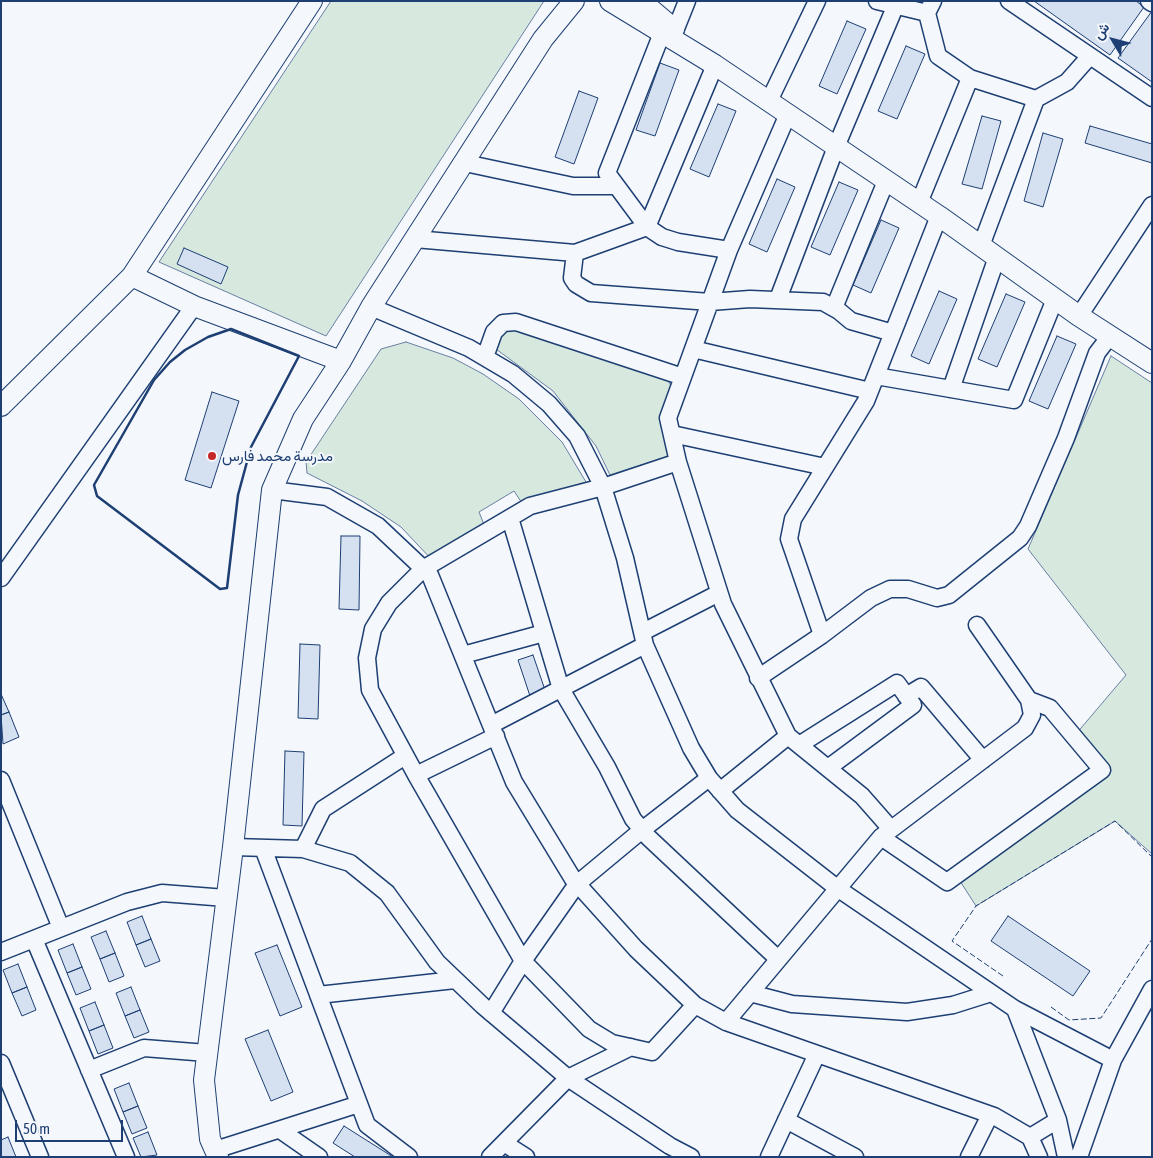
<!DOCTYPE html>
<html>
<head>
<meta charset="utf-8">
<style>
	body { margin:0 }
	#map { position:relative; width:1153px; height:1158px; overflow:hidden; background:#f4f7fb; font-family:"Asap Condensed",Vazirmatn,sans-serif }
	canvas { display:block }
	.frame { position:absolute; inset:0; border:2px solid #1d3f73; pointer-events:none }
	.north { position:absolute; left:1088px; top:15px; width:50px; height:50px; -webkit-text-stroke:4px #f4f7fb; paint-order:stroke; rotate:307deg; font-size:14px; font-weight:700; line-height:20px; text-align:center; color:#1d3f73 }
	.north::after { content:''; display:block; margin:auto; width:18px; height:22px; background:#1d3f73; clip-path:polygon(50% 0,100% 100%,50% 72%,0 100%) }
	.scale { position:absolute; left:15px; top:1120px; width:108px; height:22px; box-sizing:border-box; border:2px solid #1d3f73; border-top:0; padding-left:6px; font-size:15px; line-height:18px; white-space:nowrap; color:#1d3f73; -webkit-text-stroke:4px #f4f7fb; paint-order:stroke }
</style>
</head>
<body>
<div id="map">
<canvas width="1153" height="1158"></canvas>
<div class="frame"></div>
<div class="north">ش</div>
<div class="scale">50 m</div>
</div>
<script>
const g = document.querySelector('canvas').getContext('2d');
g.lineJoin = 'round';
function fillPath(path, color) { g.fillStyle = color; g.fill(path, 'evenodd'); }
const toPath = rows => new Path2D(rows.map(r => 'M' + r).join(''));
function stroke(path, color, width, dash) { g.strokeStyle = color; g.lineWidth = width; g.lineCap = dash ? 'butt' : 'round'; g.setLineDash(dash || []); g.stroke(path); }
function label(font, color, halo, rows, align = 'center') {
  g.font = font + ' "Asap Condensed",Vazirmatn,sans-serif'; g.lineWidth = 4; g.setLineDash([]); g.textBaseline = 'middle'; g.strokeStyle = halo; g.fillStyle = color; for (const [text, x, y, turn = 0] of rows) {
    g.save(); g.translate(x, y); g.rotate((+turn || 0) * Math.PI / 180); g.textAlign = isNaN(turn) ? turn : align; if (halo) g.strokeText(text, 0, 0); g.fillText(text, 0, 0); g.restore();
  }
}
const green = toPath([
	[331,1,544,1,326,336,159,262,331,1],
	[505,325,665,375,671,386,660,416,672,455,610,475,596,446,553,391,496,349,505,325],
	[406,342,453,358,483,374,519,399,562,442,586,482,522,503,514,491,479,512,485,527,434,562,401,527,362,501,307,473,306,462,381,349,406,342],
	[1111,356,1152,383,1152,854,1115,821,976,906,960,881,1098,776,1070,741,1126,675,1028,549,1111,356]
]);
const building = toPath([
	[1034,1,1136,1,1144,7,1110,55,1034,1],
	[1152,11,1152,82,1118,58,1152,11],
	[847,21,866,29,837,94,819,86,847,21],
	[906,46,925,54,897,119,878,111,906,46],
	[660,63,679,70,655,136,636,130,660,63],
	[579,91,598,98,574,164,555,157,579,91],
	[718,104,736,111,709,177,690,169,718,104],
	[982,116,1001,121,982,189,962,184,982,116],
	[1090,126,1152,144,1152,163,1085,143,1090,126],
	[1043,133,1063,139,1043,207,1024,201,1043,133],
	[777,179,795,187,767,252,749,244,777,179],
	[839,182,858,190,830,255,811,247,839,182],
	[881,220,899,228,871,293,853,285,881,220],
	[184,248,228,267,221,284,177,264,184,248],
	[939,291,957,299,929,364,911,356,939,291],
	[1006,294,1025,302,997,367,978,359,1006,294],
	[1057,336,1076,344,1048,409,1029,401,1057,336],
	[212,392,239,401,211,488,185,480,212,392],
	[341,536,360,536,359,610,339,609,341,536],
	[300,644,320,645,318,719,298,718,300,644],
	[533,655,545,690,530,696,518,660,533,655],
	[1,694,9,712,1,715,1,694],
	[9,712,19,737,3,744,1,715,9,712],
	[285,751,304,752,302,826,283,825,285,751],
	[142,916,151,939,136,945,127,922,142,916],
	[1008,916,1090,971,1073,996,991,941,1008,916],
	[106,931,115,953,100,959,91,937,106,931],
	[151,939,160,961,145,967,136,945,151,939],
	[73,944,82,967,67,973,58,950,73,944],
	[277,945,302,1007,280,1016,255,953,277,945],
	[115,953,124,976,109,982,100,959,115,953],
	[18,964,27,987,12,993,3,970,18,964],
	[82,967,91,989,76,995,67,973,82,967],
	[27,987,36,1010,22,1016,12,993,27,987],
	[131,987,140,1010,125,1016,116,993,131,987],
	[95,1002,104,1025,89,1031,80,1008,95,1002],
	[140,1010,149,1032,134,1038,125,1016,140,1010],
	[104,1025,113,1048,98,1054,89,1031,104,1025],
	[268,1030,293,1092,271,1101,245,1039,268,1030],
	[129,1083,138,1106,123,1112,114,1089,129,1083],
	[138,1106,147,1128,132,1134,123,1112,138,1106],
	[344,1126,393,1157,355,1157,333,1143,344,1126],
	[148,1132,157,1155,141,1157,133,1138,148,1132],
	[8,1137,16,1157,1,1157,1,1140,8,1137]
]);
const minor = toPath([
	[877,1,927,13,933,1],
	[1009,1,1152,98],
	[1149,1,1152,3],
	[927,13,938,56,970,78,1036,99,1067,82,1090,56],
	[675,31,687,1],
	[662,33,607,173,647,227,662,237,678,242,729,250],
	[769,101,817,1],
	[788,114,729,250,668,418,678,462,723,604,788,736,862,796,891,829],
	[465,163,573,186,616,186],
	[919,203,970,78],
	[415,239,575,253,647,227,715,65],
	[981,246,1036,99],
	[575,253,572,278,576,284,591,293,710,302,750,299,823,302,839,311,851,321,893,333],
	[778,299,836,147,895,7],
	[371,307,469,348,513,374,549,404,577,436,603,487,625,558,645,645,691,748,709,778,737,810,837,888,1015,1009,1113,1060],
	[834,308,886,181],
	[1079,316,1152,205],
	[693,349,870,391],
	[485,357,494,332,503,323,516,322,683,377],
	[876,376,1014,400,1055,299],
	[951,389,997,257],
	[672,434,825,467],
	[272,490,327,497,378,526,430,575,514,782,573,879,636,949,695,1005,726,1022,994,1116,1030,1137,1039,1157],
	[510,518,561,689,607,767,633,819,648,837,778,959],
	[1,578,194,306],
	[643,632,719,593],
	[822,635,789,539,793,519,866,401,939,216],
	[463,655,544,633],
	[758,678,822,635,871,598,890,589,908,589,937,598,949,595,1020,538,1028,526,1066,438,1097,353,1110,336],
	[906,696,921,687,983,760],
	[491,725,645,645],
	[799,745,897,683,913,705,828,768],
	[416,775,370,690,367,658,373,629,389,603,423,569,530,506,603,487,678,462],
	[1,780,61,928],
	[720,791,788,736],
	[881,837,947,882,1102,770,1050,708,1029,700],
	[233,847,303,849,350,863,387,893,437,962,483,1006,568,1078,670,1146,691,1157],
	[263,848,367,1125,409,1157],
	[303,849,323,809,405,756],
	[34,939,126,1157],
	[1,952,127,902,162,893,226,898],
	[750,993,792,1004,907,1012,953,1005,991,993],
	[318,995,455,980],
	[695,1005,652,1052,612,1043,589,1029,523,961,577,884,642,830,709,778],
	[1015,1009,1058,1120,1066,1157],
	[491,1013,523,961,416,775,496,736],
	[726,1022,881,837,1025,728,1032,715,1029,700,977,625],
	[1,1063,40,1157],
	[89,1070,144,1048,207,1053],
	[786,1120,855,1157],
	[280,1130,319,1157],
	[1030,1137,1058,1120],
	[504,1143,526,1157],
	[215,1150,359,1104],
	[490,1157,568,1078,631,1047],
	[769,1157,817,1054],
	[969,1157,990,1115],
	[1079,1157,1113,1060,1152,989]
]);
const major = toPath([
	[610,1,715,65,939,216,1079,316,1152,363],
	[641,1,674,29],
	[132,276,194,306,341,361],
	[1,406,132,276,312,1],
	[218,1157,210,1139,204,1080,233,847,272,490,303,419,341,361,371,307,543,39,574,1]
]);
const fence = toPath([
	[1003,976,952,941,976,906,1115,821,1152,857],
	[1051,1007,1069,1020,1101,1018,1152,939]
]);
const wall = toPath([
	[231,329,299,356,251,447,238,495,227,588,220,589,97,496,94,485,154,380,170,362,185,350,208,337,231,329]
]);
const markers = [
	[212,456,5,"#c62828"]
];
const poiNames = [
	["مدرسة محمد فارس",222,456]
];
fillPath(green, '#d7e8df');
stroke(green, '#687fa3', 1);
fillPath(building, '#d5e0f0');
stroke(building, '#1d3f73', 1);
stroke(minor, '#1d3f73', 19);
stroke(major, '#1d3f73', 22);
stroke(minor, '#f4f7fb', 16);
stroke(major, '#f4f7fb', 20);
stroke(fence, '#1d3f73', 1, [6, 2.5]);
stroke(wall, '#1d3f73', 2.5);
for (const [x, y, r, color] of markers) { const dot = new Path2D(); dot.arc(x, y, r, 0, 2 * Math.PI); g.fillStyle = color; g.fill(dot); stroke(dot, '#f4f7fb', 2); }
label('15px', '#1d3f73', '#f4f7fb', poiNames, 'left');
</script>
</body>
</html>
